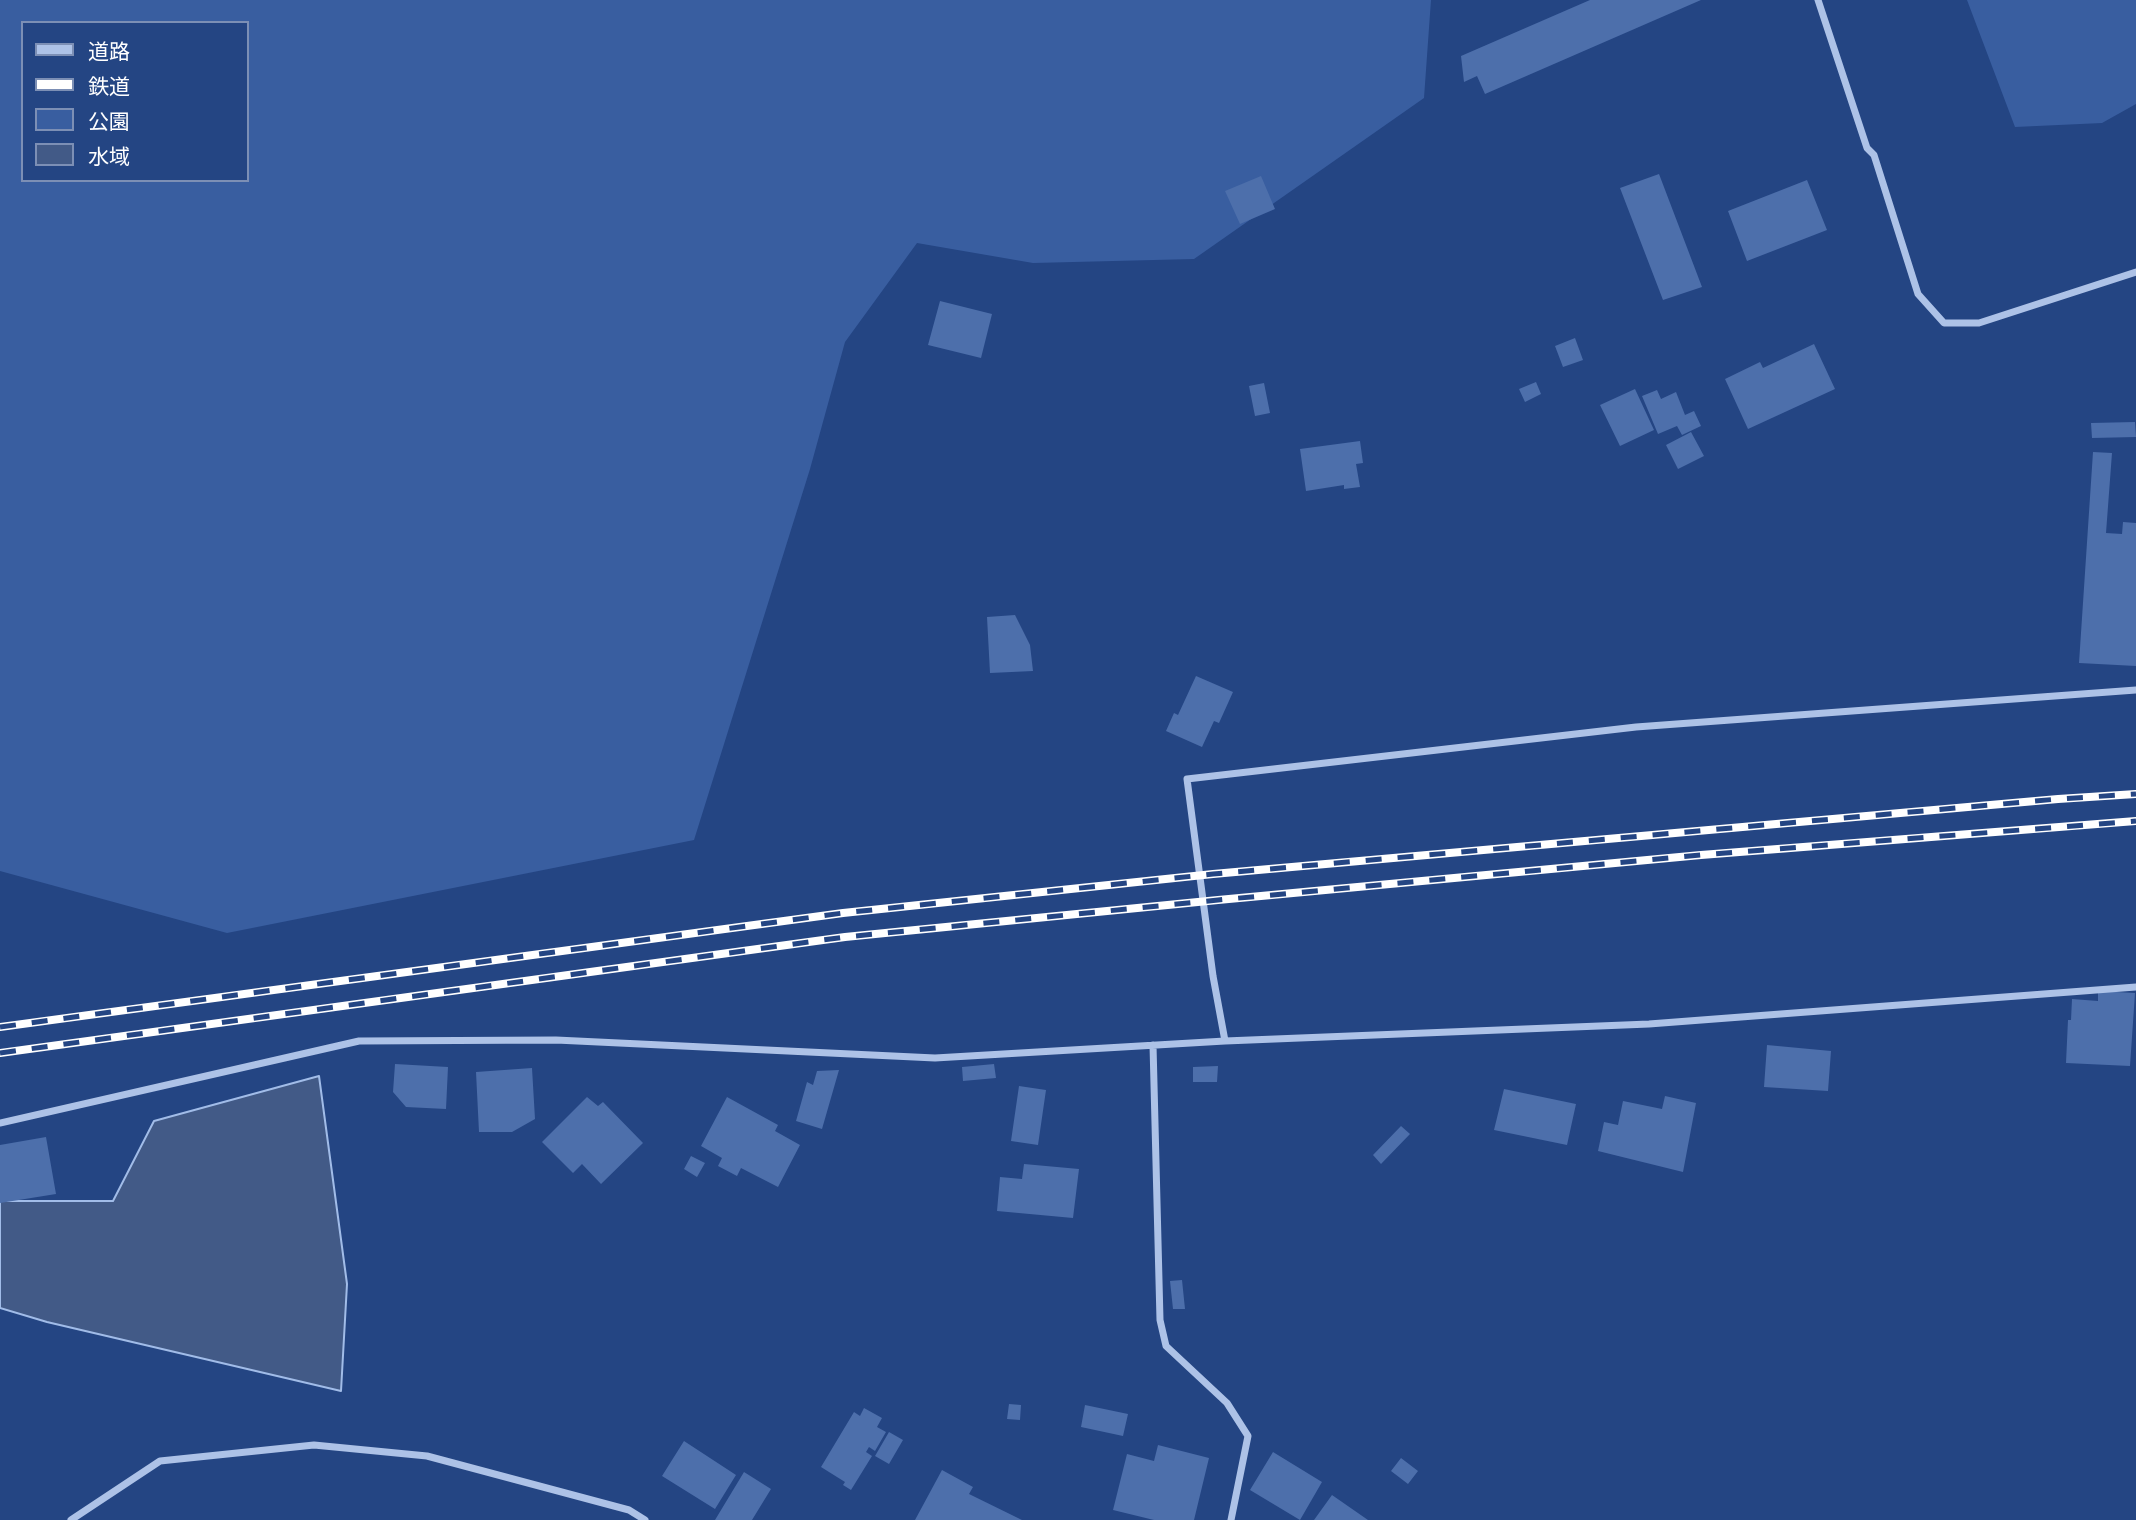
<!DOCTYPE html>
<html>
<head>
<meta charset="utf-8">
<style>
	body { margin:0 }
	#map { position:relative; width:2136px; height:1520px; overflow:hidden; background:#244583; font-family:Lato,"Noto Sans JP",sans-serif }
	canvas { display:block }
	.legend { position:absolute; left:21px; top:21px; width:228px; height:161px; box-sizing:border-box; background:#244583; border:2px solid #7c8fb5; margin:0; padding:9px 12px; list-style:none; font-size:21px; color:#fff }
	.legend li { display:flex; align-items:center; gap:14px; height:35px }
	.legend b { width:35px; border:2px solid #7c8fb5 }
</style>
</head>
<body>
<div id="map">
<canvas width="2136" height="1520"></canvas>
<ul class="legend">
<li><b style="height:9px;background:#adc2e7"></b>道路</li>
<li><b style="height:9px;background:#fff"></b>鉄道</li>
<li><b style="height:19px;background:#395ea0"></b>公園</li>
<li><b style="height:19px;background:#425a87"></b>水域</li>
</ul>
</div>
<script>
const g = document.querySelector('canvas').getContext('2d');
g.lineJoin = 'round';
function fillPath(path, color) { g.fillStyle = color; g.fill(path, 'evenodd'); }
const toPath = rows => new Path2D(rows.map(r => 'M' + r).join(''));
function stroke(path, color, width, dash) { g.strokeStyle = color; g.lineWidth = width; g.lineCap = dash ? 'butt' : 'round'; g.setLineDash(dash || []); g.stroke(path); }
const green = toPath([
	[0,0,1431,0,1424,98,1194,259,1033,263,917,243,845,342,810,469,694,840,227,933,0,871],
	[23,23,247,23,247,180,23,180],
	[1967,0,2136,0,2136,104,2102,123,2015,127]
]);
const water = toPath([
	[319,1076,347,1284,341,1391,47,1322,0,1308,0,1201,113,1201,154,1121,319,1076]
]);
const building = toPath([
	[1590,0,1701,0,1485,94,1477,76,1464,82,1461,56],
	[1659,174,1702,287,1663,300,1620,188],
	[1261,176,1275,209,1240,224,1225,191],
	[1807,180,1827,230,1747,261,1728,211],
	[940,301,992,314,981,358,928,345],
	[1575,338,1583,360,1563,367,1555,346],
	[1814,344,1835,389,1748,429,1725,379,1760,362,1763,368],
	[1536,382,1541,394,1525,402,1519,389],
	[1264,383,1270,413,1255,416,1249,386],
	[1635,389,1654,430,1620,446,1600,405],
	[1657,390,1661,399,1676,392,1685,415,1694,411,1701,426,1682,435,1677,426,1658,434,1642,396],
	[2135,422,2136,437,2092,438,2091,423],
	[1691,432,1704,456,1678,469,1666,445],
	[1360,441,1363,463,1356,464,1360,487,1344,489,1344,485,1306,491,1300,449],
	[2093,452,2112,453,2106,533,2122,534,2123,522,2136,523,2136,666,2079,663],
	[1015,615,1030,645,1033,671,990,673,987,617],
	[1196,676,1233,692,1219,723,1214,721,1202,747,1166,731,1174,713,1178,715],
	[2098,991,2135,993,2130,1066,2066,1063,2068,1020,2071,1020,2072,999,2098,1001],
	[1767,1045,1831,1051,1828,1091,1764,1087],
	[395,1064,448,1067,446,1109,406,1107,393,1092],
	[994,1064,996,1078,963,1081,962,1067],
	[1218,1066,1217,1082,1193,1082,1193,1067],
	[532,1068,535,1119,512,1132,479,1132,476,1072],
	[839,1070,822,1129,796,1121,807,1082,813,1085,817,1071],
	[1019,1086,1046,1090,1038,1145,1011,1141],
	[1504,1089,1576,1104,1567,1145,1494,1130],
	[1665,1096,1696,1103,1683,1172,1598,1151,1604,1122,1618,1125,1623,1101,1662,1109],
	[587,1097,598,1106,603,1102,643,1143,601,1184,582,1164,573,1173,542,1142],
	[727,1097,778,1125,775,1131,800,1145,778,1187,741,1168,737,1176,718,1166,722,1158,701,1146],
	[1401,1126,1410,1134,1381,1164,1373,1155],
	[46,1137,56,1194,0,1203,0,1145],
	[691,1156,705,1163,697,1177,684,1169],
	[1024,1164,1079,1169,1073,1218,997,1211,1000,1177,1022,1179],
	[1182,1280,1185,1309,1173,1309,1170,1281],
	[1009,1404,1021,1405,1020,1420,1007,1419],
	[1085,1405,1128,1414,1123,1436,1081,1427],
	[864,1408,882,1418,877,1427,886,1432,875,1451,869,1447,866,1452,872,1456,851,1490,843,1485,845,1482,821,1467,854,1412,860,1416],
	[889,1432,903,1440,889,1464,875,1456],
	[684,1441,736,1475,715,1509,662,1476],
	[1158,1445,1209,1458,1194,1520,1154,1520,1113,1510,1127,1454,1154,1461],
	[1273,1452,1322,1482,1300,1520,1250,1490],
	[1401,1458,1418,1471,1408,1484,1391,1471],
	[942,1470,973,1487,969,1494,1022,1520,915,1520],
	[744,1472,771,1489,752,1520,715,1520],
	[1332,1495,1368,1520,1314,1520]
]);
const street = toPath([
	[1818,0,1867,148,1874,155,1918,294,1944,323,1979,323,2136,272],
	[1225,1041,1213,976,1187,779,1636,727,2136,690],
	[1153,1045,1160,1320,1166,1346,1227,1403,1248,1436,1231,1520],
	[0,1123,359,1041,556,1040,935,1058,1225,1041,1649,1024,2136,987],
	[71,1520,160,1461,314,1445,427,1456,629,1510,645,1520]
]);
const rail = toPath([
	[0,1027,843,913,1213,874,2058,799,2136,794],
	[0,1053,845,937,1218,900,1701,855,2136,821]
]);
fillPath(green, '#395ea0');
fillPath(water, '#425a87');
stroke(water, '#a1bce8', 2);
fillPath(building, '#4d6fab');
stroke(street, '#adc2e7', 7);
stroke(rail, '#fff', 8);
stroke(rail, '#244583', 5, [16]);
</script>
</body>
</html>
